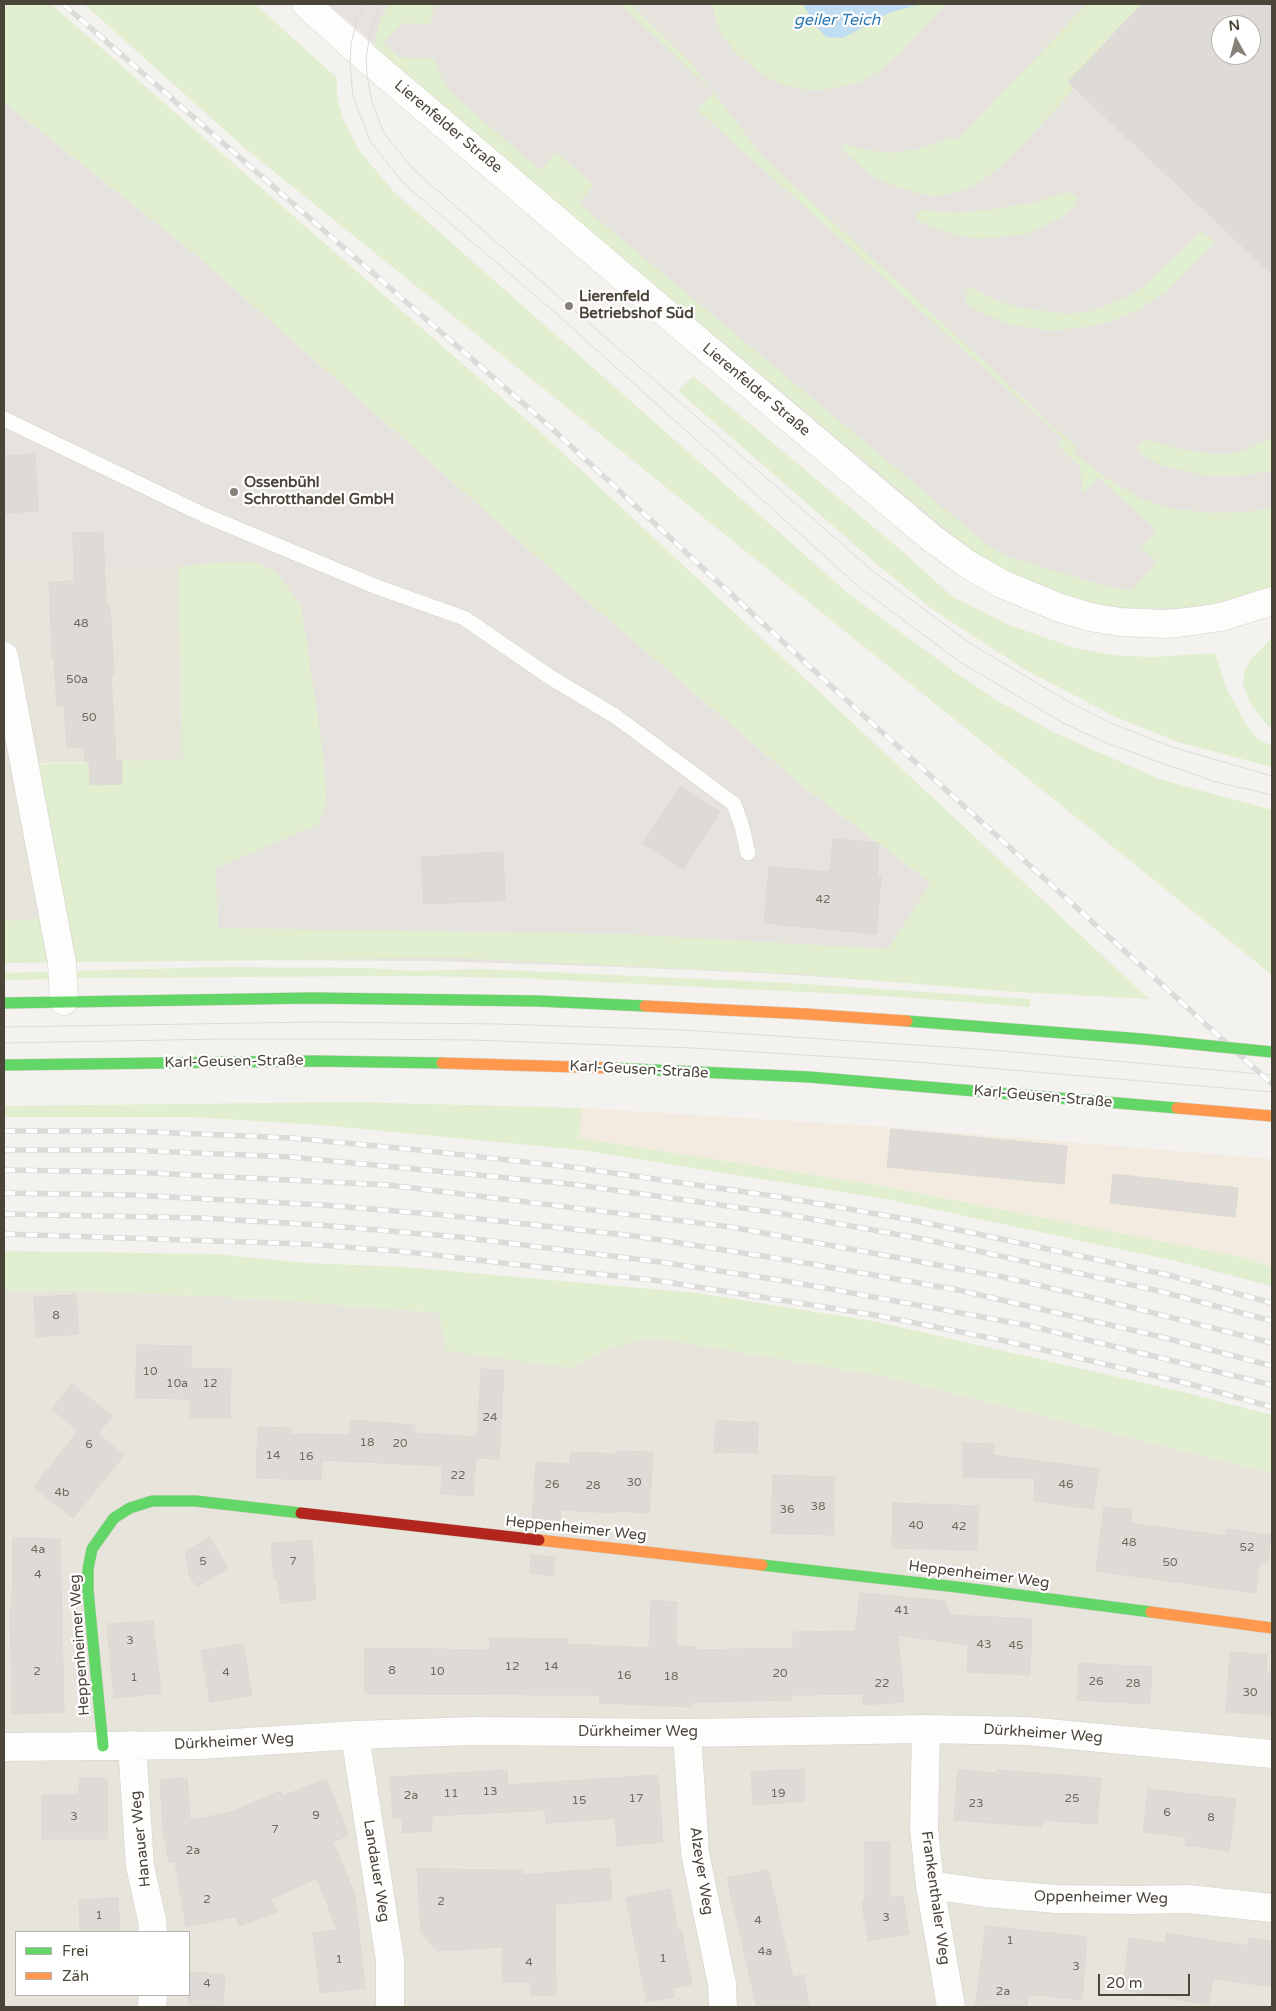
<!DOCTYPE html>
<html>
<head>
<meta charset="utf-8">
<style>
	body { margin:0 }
	#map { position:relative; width:1276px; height:2011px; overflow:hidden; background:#f4f2ee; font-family:"Varela Round",sans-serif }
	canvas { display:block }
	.frame { position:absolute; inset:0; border:5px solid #4b4439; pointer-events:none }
	.legend { position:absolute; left:15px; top:1931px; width:175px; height:65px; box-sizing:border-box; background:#fff; border:1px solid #b7b4b0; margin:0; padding:6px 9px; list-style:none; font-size:15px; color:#4b4439 }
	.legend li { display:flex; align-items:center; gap:10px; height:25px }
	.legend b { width:25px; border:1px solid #b7b4b0 }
	.north { position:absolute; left:1211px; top:15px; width:50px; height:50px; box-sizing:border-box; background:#fff; border:1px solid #b7b4b0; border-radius:50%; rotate:353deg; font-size:14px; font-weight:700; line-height:20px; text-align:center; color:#4b4439 }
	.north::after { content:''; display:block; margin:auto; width:18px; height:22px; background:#868178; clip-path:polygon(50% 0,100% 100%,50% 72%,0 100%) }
	.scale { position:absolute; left:1098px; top:1974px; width:92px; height:22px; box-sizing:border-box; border:2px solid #4b4439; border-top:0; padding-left:6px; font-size:15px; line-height:18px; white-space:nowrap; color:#4b4439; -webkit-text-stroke:4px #fff; paint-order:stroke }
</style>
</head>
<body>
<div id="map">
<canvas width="1276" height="2011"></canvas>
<div class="frame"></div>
<ul class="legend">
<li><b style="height:6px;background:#63d668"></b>Frei</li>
<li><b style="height:6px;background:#ff974d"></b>Zäh</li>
</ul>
<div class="north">N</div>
<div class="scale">20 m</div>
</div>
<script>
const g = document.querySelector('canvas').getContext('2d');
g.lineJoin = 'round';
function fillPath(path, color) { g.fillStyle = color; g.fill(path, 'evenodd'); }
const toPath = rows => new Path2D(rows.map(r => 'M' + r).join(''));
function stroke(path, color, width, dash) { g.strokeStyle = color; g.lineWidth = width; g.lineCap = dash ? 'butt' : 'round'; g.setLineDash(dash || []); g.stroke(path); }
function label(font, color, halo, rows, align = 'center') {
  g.font = font + ' "Varela Round",sans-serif'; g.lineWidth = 4.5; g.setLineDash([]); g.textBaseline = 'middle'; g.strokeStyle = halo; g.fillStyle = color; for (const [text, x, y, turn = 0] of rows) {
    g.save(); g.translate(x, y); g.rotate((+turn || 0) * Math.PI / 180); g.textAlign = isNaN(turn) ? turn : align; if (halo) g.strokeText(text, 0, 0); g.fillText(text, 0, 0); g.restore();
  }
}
const residential = toPath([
	[11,558,13,562,178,567,185,760,39,763,22,773,54,962,4,963,4,559],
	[4,1291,74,1291,250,1298,440,1313,650,1337,883,1376,1272,1473,1272,2007,4,2007],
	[16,1932,189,1932,189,1995,16,1995]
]);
const commercial = toPath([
	[582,1108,887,1127,1271,1159,1272,1267,1246,1258,877,1185,578,1138]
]);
const industrial = toPath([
	[328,4,1272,4,1272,592,1174,610,1081,604,931,531],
	[1221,25,1251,25,1251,55,1221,55],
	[4,102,195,254,577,592,799,783,931,883,926,984,763,973,596,966,433,961,241,960,216,930,185,760,178,567,13,562,11,558,4,559]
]);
const green = toPath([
	[4,4,51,4,537,429,1149,999,1002,991,797,974,452,958,4,963,4,921,59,917,39,764,183,759,178,567,213,563,257,562,277,573,301,605,324,759,326,802,319,824,216,868,218,928,622,934,888,949,931,883,799,783,577,592,195,254,4,102],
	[84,4,255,4,337,78,337,97,343,119,358,149,394,192,849,594,952,670,998,701,1053,732,1159,779,1272,810,1272,975,247,150],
	[389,4,435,4,430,25,403,23,383,43,400,57,434,58,445,85,455,96,540,170,556,152,594,185,580,204,988,545,1006,556,1109,587,1131,590,1157,562,1140,547,1157,531,1099,478,1083,494,1080,467,1057,445,1063,439,696,110,713,93,620,4,631,4,691,63,764,158,1076,447,1074,452,1104,477,1140,498,1168,508,1210,513,1247,512,1272,508,1272,589,1211,604,1178,608,1126,609,1078,600,1006,573,966,546,373,49,380,20],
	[711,4,946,4,899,54,879,71,862,81,847,86,813,91,783,85,761,74,735,52,720,32],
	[1087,4,1142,4,1069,82,1075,88,1013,155,990,175,973,186,951,194,933,196,916,193,889,184,872,176,843,151,842,146,846,145,866,150,892,153,919,149,950,138,957,140],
	[1066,193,1071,193,1077,197,1074,207,1059,219,1027,234,980,239,961,236,942,231,917,220,916,217,920,210,956,213,986,210,1027,204],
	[1201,231,1215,242,1168,290,1140,309,1117,319,1097,325,1054,331,1011,325,978,311,969,306,966,300,966,292,971,287,997,301,1022,308,1069,314,1093,311,1130,295,1146,285],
	[693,376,902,551,953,597,1009,625,1075,648,1112,655,1150,657,1215,653,1226,687,1244,721,1257,738,1272,746,1272,767,1178,742,1116,717,1024,669,932,609,880,567,678,391],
	[1272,438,1272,471,1235,476,1209,476,1160,465,1140,454,1138,448,1139,443,1148,440,1180,449,1217,455,1240,452],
	[1272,638,1272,728,1268,726,1251,705,1243,685,1245,671,1251,659],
	[221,967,368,968,414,971,482,969,789,983,1030,999,1030,1007,885,996,518,978,413,976,72,978,71,971],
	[54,972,53,979,4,980,4,973],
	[352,1102,582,1108,579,1138,877,1185,1246,1258,1272,1267,1272,1286,1175,1261,886,1199,581,1150,320,1125,191,1117,4,1117,4,1106],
	[4,1251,215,1254,307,1263,404,1267,697,1293,873,1321,1183,1392,1272,1415,1272,1473,883,1376,650,1337,604,1350,572,1368,447,1351,439,1313,250,1298,74,1291,4,1291]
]);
const parking = toPath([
	[435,4,620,4,714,93,697,110,1063,439,1057,446,1080,467,1083,494,1099,477,1157,531,1141,547,1157,562,1131,590,1109,587,1006,556,988,545,579,203,594,185,556,152,540,170,455,96,445,85,434,58,400,57,383,43,403,23,430,25],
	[519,20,530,21,620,104,599,125,522,61,509,46,505,39,506,26,511,22],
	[635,119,1000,461,1000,462,616,139]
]);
const water = toPath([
	[803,4,921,4,889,13,843,38,826,37,814,24]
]);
const building = toPath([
	[1142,4,1272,4,1272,274,1068,82,1142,4],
	[1221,25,1251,25,1251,55,1221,55,1221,25],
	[35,454,38,511,4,513,4,456,35,454],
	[103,532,106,604,110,604,114,675,111,675,116,760,122,760,122,784,90,785,89,761,85,761,85,747,67,748,64,706,57,706,54,658,52,658,49,582,74,581,73,533,103,532],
	[681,786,720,812,683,869,643,844,681,786],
	[833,839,879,843,877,877,881,877,876,934,764,923,769,867,830,872,833,839],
	[503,852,505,900,424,904,421,857,503,852],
	[891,1129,1067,1146,1064,1184,887,1167,891,1129],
	[1113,1174,1238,1188,1235,1217,1110,1203,1113,1174],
	[76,1295,79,1334,36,1337,34,1297,76,1295],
	[137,1345,191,1346,191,1368,231,1369,230,1418,190,1418,190,1399,135,1398,137,1345],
	[481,1369,504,1370,499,1459,476,1458,477,1440,473,1496,441,1494,442,1466,322,1460,321,1480,256,1478,258,1427,291,1428,290,1434,350,1435,351,1420,415,1425,415,1433,477,1437,481,1369],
	[72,1384,112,1416,98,1434,124,1455,73,1518,34,1487,78,1431,52,1409,72,1384],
	[716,1421,758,1422,757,1453,714,1452,716,1421],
	[963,1443,994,1444,993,1455,1099,1469,1093,1509,1034,1501,1035,1478,963,1477,963,1443],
	[618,1451,653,1452,649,1513,615,1511,614,1513,561,1510,559,1526,532,1523,536,1462,570,1464,571,1452,618,1454,618,1451],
	[773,1475,835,1477,833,1535,771,1533,773,1475],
	[893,1503,979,1506,977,1550,892,1548,893,1503],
	[1104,1507,1132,1510,1130,1523,1225,1536,1226,1529,1271,1535,1268,1563,1260,1562,1256,1593,1096,1571,1104,1507],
	[209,1537,228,1568,197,1587,189,1574,185,1552,209,1537],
	[13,1538,60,1539,64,1712,12,1714,10,1608,12,1608,13,1538],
	[312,1540,316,1600,280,1603,278,1580,274,1580,271,1543,312,1540],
	[531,1555,555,1557,553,1576,530,1573,531,1555],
	[860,1593,945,1601,950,1615,1032,1619,1030,1675,967,1672,968,1645,898,1635,904,1702,863,1705,863,1694,791,1695,792,1700,693,1702,692,1707,599,1703,600,1695,365,1694,365,1648,490,1650,490,1638,568,1639,568,1644,649,1648,651,1600,677,1602,676,1646,695,1647,695,1650,793,1648,793,1632,855,1631,860,1593],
	[153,1621,161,1693,114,1698,107,1624,153,1621],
	[243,1644,252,1695,210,1702,201,1651,243,1644],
	[1230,1652,1267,1655,1266,1673,1272,1673,1272,1715,1226,1712,1230,1652],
	[1079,1663,1152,1667,1150,1704,1077,1700,1079,1663],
	[804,1769,805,1801,753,1805,751,1772,804,1769],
	[507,1770,508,1785,658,1775,663,1842,617,1846,615,1818,546,1823,545,1810,432,1816,432,1831,403,1833,402,1818,393,1818,390,1777,507,1770],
	[958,1770,997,1773,997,1770,1101,1778,1097,1824,1043,1820,1042,1827,954,1820,958,1770],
	[79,1778,107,1778,107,1839,42,1839,42,1795,79,1795,79,1778],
	[187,1778,190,1820,229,1813,281,1791,283,1796,326,1779,349,1835,333,1842,355,1895,365,1988,320,1993,313,1933,337,1930,317,1878,271,1899,277,1912,239,1926,236,1917,186,1926,175,1862,169,1863,163,1829,160,1780,187,1778],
	[1148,1789,1236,1799,1229,1851,1185,1845,1186,1837,1143,1832,1148,1789],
	[865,1842,890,1842,890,1898,903,1896,909,1934,868,1941,862,1902,865,1901,865,1842],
	[610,1868,612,1900,555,1904,556,1996,531,1996,531,1982,503,1982,502,1947,438,1951,421,1933,417,1869,522,1870,522,1875,610,1868],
	[768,1870,793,1977,804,1975,809,2007,757,2007,727,1878,768,1870],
	[670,1889,678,1931,681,1930,692,1984,672,1988,674,1997,647,2002,626,1898,670,1889],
	[118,1898,120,1932,80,1932,79,1900,118,1898],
	[986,1926,1087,1937,1082,2000,1028,1994,1027,2007,975,2007,986,1926],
	[1167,1933,1248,1946,1249,1938,1272,1942,1272,1987,1213,1978,1209,2005,1123,1990,1129,1938,1165,1943,1167,1933],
	[189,1972,225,1975,223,2007,188,2007,189,1972]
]);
const lane = toPath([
	[4,419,204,515,377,587,464,618,550,677,615,716,734,804,742,827,748,853]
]);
const street = toPath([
	[306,4,366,58,709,350,929,536,967,564,1002,584,1060,608,1090,617,1120,622,1164,624,1187,622,1221,617,1272,601],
	[4,656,62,963,64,1001],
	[926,1729,924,1829,930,1885,951,2007],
	[687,1733,695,1853,722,1984,723,2007],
	[355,1735,390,1960,390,2007],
	[132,1745,140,1866,152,1920,153,1932],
	[4,1747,201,1745,355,1735,475,1731,687,1733,926,1729,1026,1731,1272,1754],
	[930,1885,986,1893,1056,1899,1134,1900,1188,1899,1272,1908],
	[152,2007,153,1995]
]);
const fast = toPath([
	[4,1003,312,998,538,1001,645,1006],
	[907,1021,1142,1039],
	[4,1065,315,1061,442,1063],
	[610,1068,809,1077,1177,1108],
	[762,1565,957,1587,1151,1612],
	[103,1746,88,1590,88,1569,92,1549,114,1518,130,1508,152,1501,196,1501,301,1513]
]);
const slow = toPath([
	[645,1006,806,1014,907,1021],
	[442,1063,610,1068],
	[1177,1108,1272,1116],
	[539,1540,762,1565],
	[1151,1612,1272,1628]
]);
const jam = toPath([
	[301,1513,539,1540]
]);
const tram = toPath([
	[364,4,357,20,351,44,350,64,353,96,370,141,403,183,558,315,860,588,960,662,1063,723,1104,742,1170,766,1216,782,1272,795],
	[382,4,371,28,366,58,367,76,372,102,384,133,414,170,874,572,971,644,1071,703,1113,724,1175,748,1272,776],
	[4,1027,314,1022,499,1024,684,1030,992,1050,1272,1075],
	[4,1043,222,1039,347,1039,471,1040,692,1048,916,1062,1272,1092]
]);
const rail = toPath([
	[63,4,548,425,821,677,1272,1084],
	[4,1131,128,1131,292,1138,418,1150,571,1167,780,1197,917,1221,1164,1274,1272,1303],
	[4,1150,126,1150,291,1157,570,1184,778,1213,923,1239,1159,1291,1272,1321],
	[4,1170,132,1172,388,1185,731,1227,1003,1277,1098,1299,1272,1343],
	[4,1193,132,1195,323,1205,443,1215,635,1236,794,1261,958,1290,1158,1336,1272,1366],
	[4,1214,201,1218,319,1225,459,1237,660,1262,792,1282,1026,1325,1272,1385],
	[4,1234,306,1244,408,1252,660,1281,875,1315,1001,1340,1186,1383,1272,1407]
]);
const fastBridge = toPath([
	[1142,1039,1272,1052]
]);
const markers = [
	[569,306,5,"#868178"],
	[234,492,5,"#868178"]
];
const numberNames = [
	["48",81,624],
	["50a",77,680],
	["50",89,718],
	["42",823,900],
	["8",56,1316],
	["10",150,1372],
	["10a",177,1384],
	["12",210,1384],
	["24",490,1418],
	["18",367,1443],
	["20",400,1444],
	["6",89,1445],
	["14",273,1456],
	["16",306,1457],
	["22",458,1476],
	["30",634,1483],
	["26",552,1485],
	["46",1066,1485],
	["28",593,1486],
	["4b",62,1493],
	["38",818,1507],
	["36",787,1510],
	["40",916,1526],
	["42",959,1527],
	["48",1129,1543],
	["52",1247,1548],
	["4a",38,1550],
	["5",203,1562],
	["7",293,1562],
	["50",1170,1563],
	["4",38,1575],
	["41",902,1611],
	["3",130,1641],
	["43",984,1645],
	["45",1016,1646],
	["12",512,1667],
	["14",551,1667],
	["8",392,1671],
	["2",37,1672],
	["10",437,1672],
	["4",226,1673],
	["20",780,1674],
	["16",624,1676],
	["18",671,1677],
	["1",134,1678],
	["26",1096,1682],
	["22",882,1684],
	["28",1133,1684],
	["30",1250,1693],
	["13",490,1792],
	["11",451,1794],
	["19",778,1794],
	["2a",411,1796],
	["17",636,1799],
	["25",1072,1799],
	["15",579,1801],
	["23",976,1804],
	["6",1167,1813],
	["9",316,1816],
	["3",74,1817],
	["8",1211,1818],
	["7",275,1830],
	["2a",193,1851],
	["2",207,1900],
	["2",441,1902],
	["1",99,1916],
	["3",886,1918],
	["4",758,1921],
	["1",1010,1941],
	["4a",765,1952],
	["1",663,1959],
	["1",339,1960],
	["4",529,1963],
	["3",1076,1967],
	["4",207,1984],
	["2a",1003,1992]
];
const streetNames = [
	["Lierenfelder Straße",448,127,40],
	["Lierenfelder Straße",756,390,40],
	["Karl-Geusen-Straße",234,1062,-1],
	["Karl-Geusen-Straße",639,1070,3],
	["Karl-Geusen-Straße",1043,1097,5],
	["Heppenheimer Weg",576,1529,6],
	["Heppenheimer Weg",979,1575,7],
	["Heppenheimer Weg",80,1645,-94],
	["Dürkheimer Weg",638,1732],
	["Dürkheimer Weg",1043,1734,4],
	["Dürkheimer Weg",234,1742,-3],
	["Hanauer Weg",141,1839,-96],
	["Landauer Weg",376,1871,81],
	["Alzeyer Weg",701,1871,81],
	["Frankenthaler Weg",935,1898,82],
	["Oppenheimer Weg",1101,1898,1]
];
const poiNames = [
	["Lierenfeld",579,297],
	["Betriebshof Süd",579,314],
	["Ossenbühl",244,483],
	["Schrotthandel GmbH",244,500]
];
const waterNames = [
	["geiler Teich",837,21]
];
fillPath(residential, '#e7e4dc');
fillPath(commercial, '#f3ebdf');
fillPath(industrial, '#e6e2de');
fillPath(green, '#e1eecf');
fillPath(parking, '#e6e3df');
fillPath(water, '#c0ddf1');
fillPath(building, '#dedbd6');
stroke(building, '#dcd9d4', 1);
stroke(lane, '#d2d0cb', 16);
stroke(street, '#d2d0cb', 29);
stroke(fast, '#d3cfc5', 12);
stroke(slow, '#d3cfc5', 12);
stroke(jam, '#d3cfc5', 12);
stroke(lane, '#fdfdfc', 15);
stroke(street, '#fdfdfc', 28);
stroke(fast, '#63d668', 11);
stroke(slow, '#ff974d', 11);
stroke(jam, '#b3261e', 11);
stroke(tram, '#dbdbda', 1);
stroke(rail, '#dbdbda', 5.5);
stroke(rail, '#fff', 4, [11]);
stroke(fastBridge, '#d3cfc5', 12, []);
stroke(fastBridge, '#63d668', 11);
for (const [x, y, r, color] of markers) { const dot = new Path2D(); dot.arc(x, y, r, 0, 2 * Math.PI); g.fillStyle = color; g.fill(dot); stroke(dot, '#fff', 2); }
label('12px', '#706a61', null, numberNames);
label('15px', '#4b4439', '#fff', streetNames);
label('bold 15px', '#4b4439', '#fff', poiNames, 'left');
label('italic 16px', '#2e7ab2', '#fff', waterNames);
</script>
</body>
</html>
